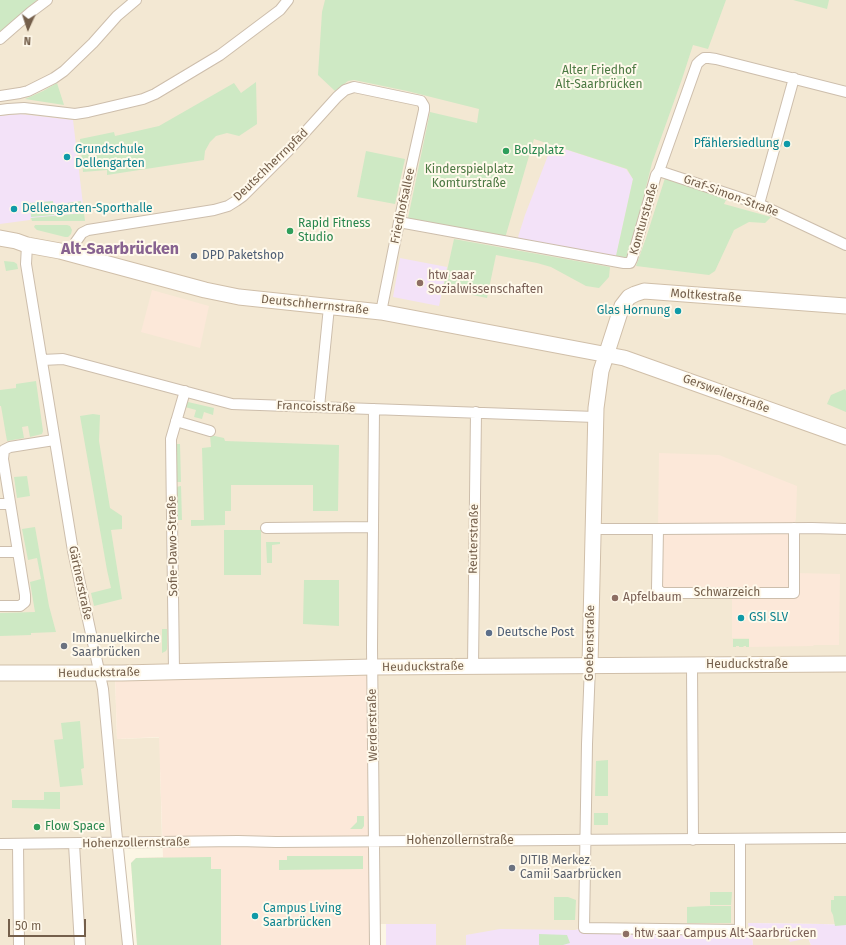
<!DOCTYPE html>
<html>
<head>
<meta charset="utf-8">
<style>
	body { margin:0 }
	#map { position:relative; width:846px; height:945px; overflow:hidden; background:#fcf6e5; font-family:"Fira Sans",sans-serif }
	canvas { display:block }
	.north { position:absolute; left:8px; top:8px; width:40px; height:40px; -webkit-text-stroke:3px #fff9eb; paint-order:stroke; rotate:183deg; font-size:11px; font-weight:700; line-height:16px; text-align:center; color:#745f4b }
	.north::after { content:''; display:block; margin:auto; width:14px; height:18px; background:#745f4b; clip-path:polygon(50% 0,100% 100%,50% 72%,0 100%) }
	.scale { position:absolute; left:8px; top:919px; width:78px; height:18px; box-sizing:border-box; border:2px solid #745f4b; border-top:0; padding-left:5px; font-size:12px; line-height:14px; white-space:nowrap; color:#745f4b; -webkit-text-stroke:3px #fff9eb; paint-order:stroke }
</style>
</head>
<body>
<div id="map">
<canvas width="846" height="945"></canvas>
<div class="north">N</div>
<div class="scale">50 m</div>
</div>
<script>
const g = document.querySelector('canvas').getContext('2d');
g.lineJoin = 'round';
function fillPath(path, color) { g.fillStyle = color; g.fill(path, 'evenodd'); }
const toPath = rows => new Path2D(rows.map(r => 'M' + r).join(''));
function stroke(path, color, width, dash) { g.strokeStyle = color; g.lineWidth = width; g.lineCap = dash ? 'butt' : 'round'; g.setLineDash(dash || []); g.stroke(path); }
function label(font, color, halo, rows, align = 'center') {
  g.font = font + ' "Fira Sans",sans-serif'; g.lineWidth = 4; g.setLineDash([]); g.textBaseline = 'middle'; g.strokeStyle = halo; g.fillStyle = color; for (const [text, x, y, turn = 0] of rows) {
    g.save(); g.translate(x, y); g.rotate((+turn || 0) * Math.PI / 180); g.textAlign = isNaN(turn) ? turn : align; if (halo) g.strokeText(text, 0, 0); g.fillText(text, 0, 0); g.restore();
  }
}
const residential = toPath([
	[0,0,846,0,846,925,822,924,749,923,749,930,584,928,575,930,466,935,466,945,436,945,436,924,375,924,115,673,117,739,176,737,160,762,162,843,117,843,128,945,0,945],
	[787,933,808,938,811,945,753,945,752,936]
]);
const commercial = toPath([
	[152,290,209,306,200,348,141,332],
	[659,453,719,455,797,486,796,518,794,528,795,573,840,574,839,645,814,645,813,646,749,647,749,638,732,638,732,593,668,593,657,582,658,529],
	[372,667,375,945,137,945,131,863,136,858,163,857,159,737,117,739,115,673]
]);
const education = toPath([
	[20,114,73,120,84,213,31,218,30,218,30,220,0,224,0,116],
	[552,145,626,169,633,179,616,256,520,239,518,237,525,215],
	[400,258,447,267,439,306,393,297],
	[748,923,822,924,846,925,846,945,811,945,808,938,790,942,786,933,752,936,753,945,466,945,466,935,500,929,575,930,584,928,749,930],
	[386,924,436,924,436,945,386,945]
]);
const green = toPath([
	[0,0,37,0,0,32],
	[325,0,726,0,708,49,693,45,682,79,652,163,628,259,616,256,633,179,627,169,534,139,505,238,408,218,430,112,477,123,479,109,407,91,354,80,348,81,335,91,318,75,322,12],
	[793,0,829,0,827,9],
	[256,82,257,124,239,136,227,133,216,136,210,142,205,151,204,160,107,175,107,170,83,172,80,139,114,132,115,136,159,126,234,83,241,93],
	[57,83,64,105,25,99,43,91],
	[366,151,405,159,395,204,357,197],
	[665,178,727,198,724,204,771,217,765,223,749,222,734,230,715,271,709,275,636,266,646,238],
	[53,201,54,215,31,217,30,203],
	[81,201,82,211,61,214,60,204],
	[84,213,85,221,32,221,31,218],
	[35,225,67,225,70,226,72,230,71,234,68,237,65,237,37,230,34,227],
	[454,239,610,267,609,277,599,288,586,286,551,267,537,263,496,255,487,298,443,289],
	[4,261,14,262,17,264,18,269,6,271],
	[36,381,43,431,42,434,30,437,28,426,22,427,24,438,7,441,1,406,0,406,0,390,16,388,16,384],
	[845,389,846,391,846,412,827,404,831,395],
	[188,402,214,408,213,415,204,412,202,419,194,417,196,410,185,407],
	[93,414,100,415,99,441,110,508,122,516,122,529,111,530,122,599,94,606,91,593,111,588,107,570,80,416],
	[210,435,224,438,225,441,339,445,338,511,313,511,313,485,231,485,231,511,225,511,225,525,191,526,191,520,204,520,202,448,211,447],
	[175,444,180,444,181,482,176,482],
	[27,476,30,496,17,498,14,477],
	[181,486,182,520,177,520,176,487],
	[35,527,49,606,56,632,31,633,31,635,0,636,0,613,35,612,30,582,41,579,37,558,28,560,22,529],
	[224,530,261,530,261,575,224,575],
	[266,542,280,542,280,544,272,545,272,563,267,563],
	[304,580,339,580,339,626,303,624],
	[162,629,167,629,167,649,166,651,162,653],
	[733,639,749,639,749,647,746,647,746,646,744,646,743,647,739,647,739,646,736,646,736,647,733,647],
	[80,721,84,768,81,769,83,785,60,787,54,740,63,739,61,723],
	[608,760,608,796,595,796,596,761],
	[44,792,60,792,60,809,12,808,12,800,44,800],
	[594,813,608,813,608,825,594,825],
	[357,816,364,816,364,826,362,829,350,829,357,822],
	[287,856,363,856,363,869,279,870,279,860,287,860],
	[211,857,211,869,221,869,221,945,137,945,131,863,136,858],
	[710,892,732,892,731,905,710,905],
	[834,896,846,896,846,925,835,926,833,915,831,911,831,900,834,900],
	[554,897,568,897,576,900,575,920,554,920],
	[709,906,731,906,731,923,687,923,687,907],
	[539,934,567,935,570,943,563,945,539,945]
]);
const street = toPath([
	[0,39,31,12,47,0],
	[0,96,20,93,28,91,54,78,64,71,93,43,117,16,136,0],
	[0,110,8,109,24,108,75,114,88,112,143,99,155,94,220,55,280,10,288,0],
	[659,171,759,204,846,245],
	[759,204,794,78],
	[399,222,624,263,630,263,632,259,656,175,659,171,697,64,700,61,704,58,709,58,716,59,846,92],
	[27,245,26,264,73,551,103,689,116,829,128,945],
	[70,254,75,243,82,233,88,230,214,210,228,206,236,201,243,196,289,150,337,97,345,90,354,87,421,101,424,106,424,110,399,222,381,312],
	[42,360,63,359,232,404,595,417],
	[319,407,329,307],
	[374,409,372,647,375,945],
	[176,421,210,431],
	[0,504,10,504],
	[266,528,373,527],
	[593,529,658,529,812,528,846,529],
	[658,529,657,589,662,593,794,593,794,528],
	[0,552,18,552],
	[0,606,20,606,25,602,25,595,3,459,4,450,10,447,54,440],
	[590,665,587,744,584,928,740,930,740,839],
	[692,665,693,840],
	[473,666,476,412],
	[174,671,171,439,185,391],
	[0,844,238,841,276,842,846,838],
	[18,844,19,945],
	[74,844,80,945]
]);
const secondary = toPath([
	[0,238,16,241,27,245,60,251,205,290,239,297,381,312,624,358,846,437],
	[590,665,596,408,601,371,622,306,629,297,635,294,644,291,846,306],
	[0,673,122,673,372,667,846,664]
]);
const markers = [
	[787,144,4,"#0f9aa8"],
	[506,151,4,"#2e9e5b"],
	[67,157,4,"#0f9aa8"],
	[14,209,4,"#0f9aa8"],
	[290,231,4,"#2e9e5b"],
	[194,256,4,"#5c6f8a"],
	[420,283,4,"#8d6e63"],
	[678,311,4,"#0f9aa8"],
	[615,598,4,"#8d6e63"],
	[741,618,4,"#0f9aa8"],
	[489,633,4,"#5c6f8a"],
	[64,646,4,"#6b7280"],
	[37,827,4,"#2e9e5b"],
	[512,868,4,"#6b7280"],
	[255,916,4,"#0f9aa8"],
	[626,934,4,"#8d6e63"]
];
const parkNames = [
	["Alter Friedhof",599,71],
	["Alt-Saarbrücken",599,85],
	["Kinderspielplatz",469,170],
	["Komturstraße",469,184]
];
const cultureNames = [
	["Pfählersiedlung",779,144,"right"],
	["Grundschule",75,150],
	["Dellengarten",75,164],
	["Dellengarten-Sporthalle",22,209],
	["Glas Hornung",670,311,"right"],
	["GSI SLV",749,618],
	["Campus Living",263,909],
	["Saarbrücken",263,923]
];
const leisureNames = [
	["Bolzplatz",514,151],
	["Rapid Fitness",298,224],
	["Studio",298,238],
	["Flow Space",45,827]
];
const streetNames = [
	["Deutschherrnpfad",271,165,-44],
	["Graf-Simon-Straße",731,196,20],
	["Friedhofsallee",403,206,-78],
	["Komturstraße",644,219,-74],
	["Moltkestraße",706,296,4],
	["Deutschherrnstraße",315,305,6],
	["Gersweilerstraße",726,394,20],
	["Francoisstraße",316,407,2],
	["Reuterstraße",474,539,-89],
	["Sofie-Dawo-Straße",173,546,-91],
	["Gärtnerstraße",80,583,78],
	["Schwarzeich",727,593],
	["Goebenstraße",590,643,-89],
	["Heuduckstraße",747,665],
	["Heuduckstraße",423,667,-1],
	["Heuduckstraße",99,673,-1],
	["Werderstraße",373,725,-91],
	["Hohenzollernstraße",460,841],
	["Hohenzollernstraße",136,843,-1]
];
const serviceNames = [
	["DPD Paketshop",202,256],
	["Deutsche Post",497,633]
];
const educationNames = [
	["htw saar",428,276],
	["Sozialwissenschaften",428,290],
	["Apfelbaum",623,598],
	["htw saar Campus Alt-Saarbrücken",634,934]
];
const worshipNames = [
	["Immanuelkirche",72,639],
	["Saarbrücken",72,653],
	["DITIB Merkez",520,861],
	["Camii Saarbrücken",520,875]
];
const districtNames = [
	["Alt-Saarbrücken",120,250]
];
fillPath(residential, '#f3e8d3');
fillPath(commercial, '#fce8d9');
fillPath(education, '#f3e2f8');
fillPath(green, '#cee9c4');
stroke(street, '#cdbeac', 12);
stroke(secondary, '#d0bfa9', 17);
stroke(street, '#fff', 10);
stroke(secondary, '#fff', 15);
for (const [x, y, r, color] of markers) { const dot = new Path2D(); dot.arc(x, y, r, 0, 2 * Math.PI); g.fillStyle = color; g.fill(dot); stroke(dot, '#fff9eb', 1.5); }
label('12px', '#4c7943', '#fff9eb', parkNames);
label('12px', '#0d838f', '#fff9eb', cultureNames, 'left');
label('12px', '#27864d', '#fff9eb', leisureNames, 'left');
label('12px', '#745f4b', '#fff9eb', streetNames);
label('12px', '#4e5e75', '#fff9eb', serviceNames, 'left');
label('12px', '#785e54', '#fff9eb', educationNames, 'left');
label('12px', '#5b616d', '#fff9eb', worshipNames, 'left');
label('bold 16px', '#876290', '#fff9eb', districtNames);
</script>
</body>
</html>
